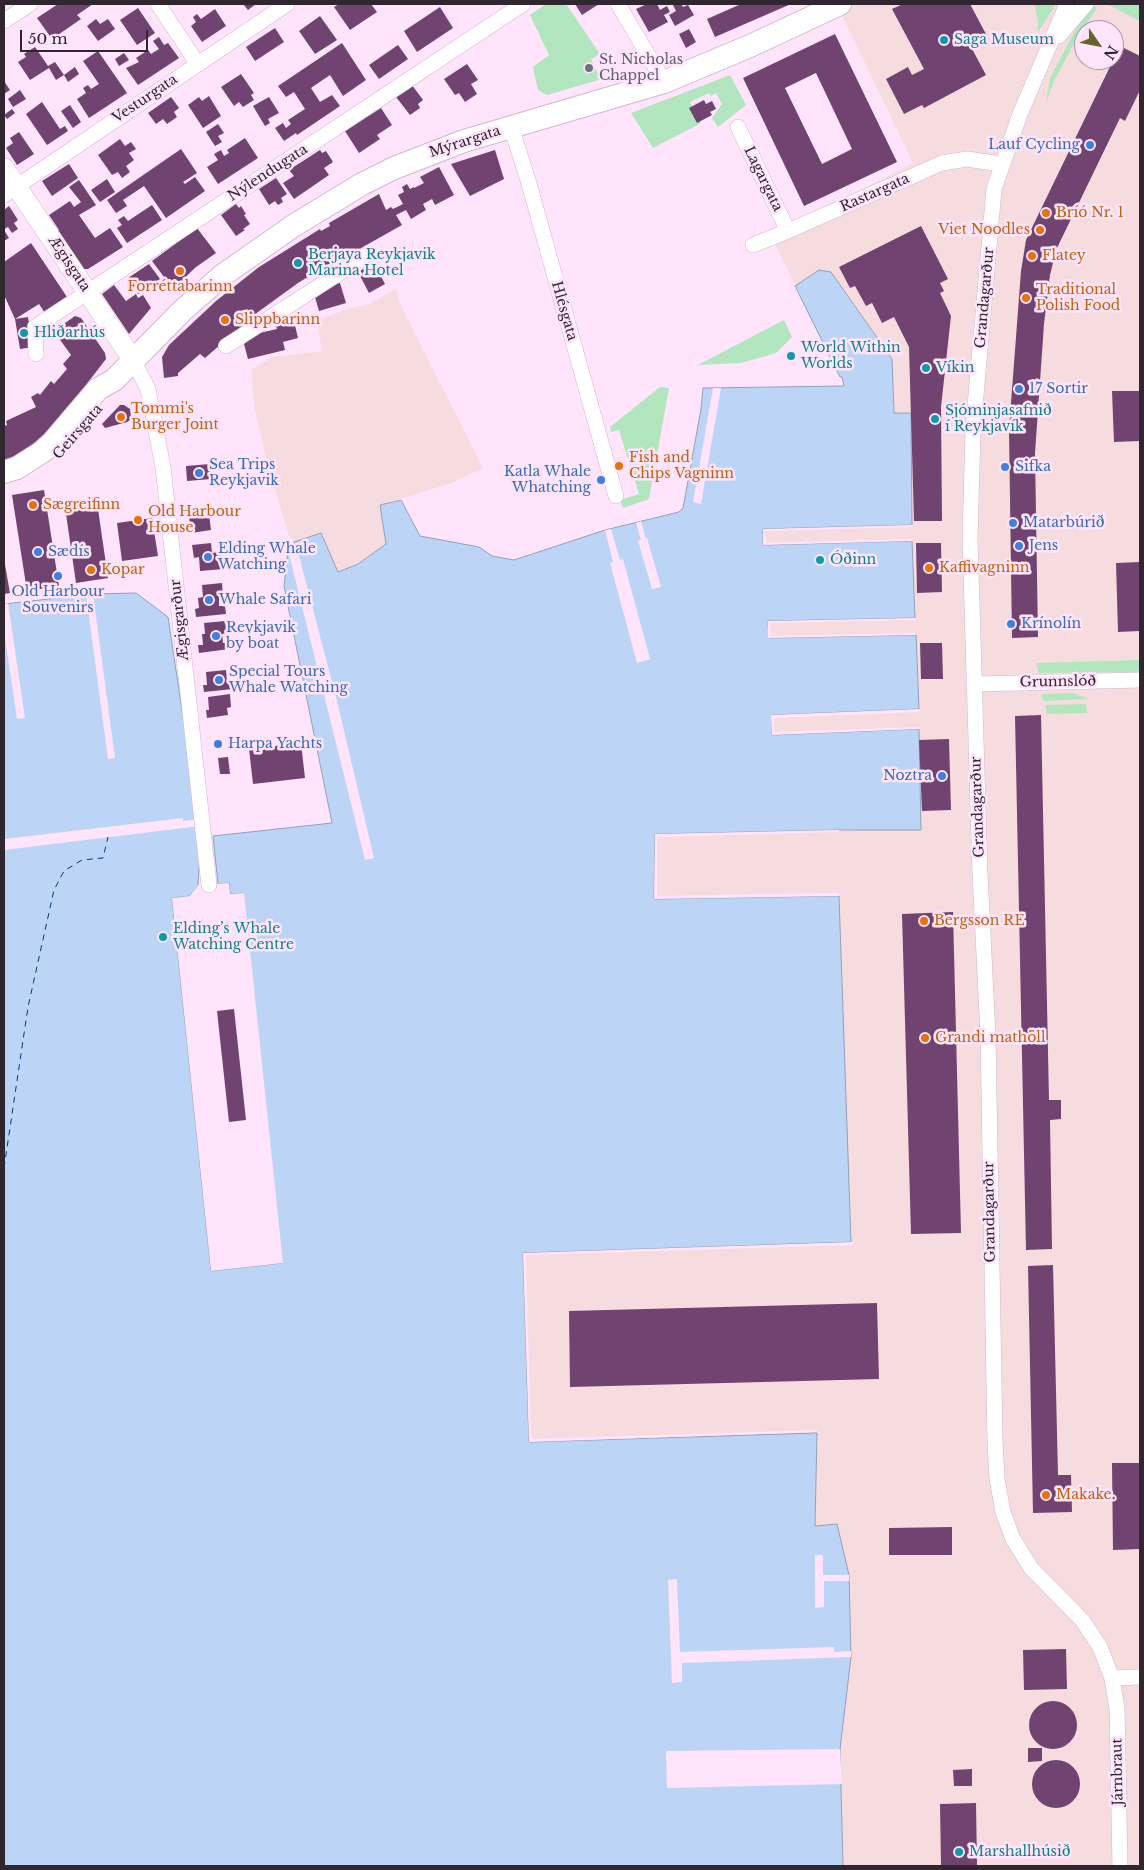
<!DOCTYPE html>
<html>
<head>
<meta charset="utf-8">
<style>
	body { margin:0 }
	#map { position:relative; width:1144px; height:1870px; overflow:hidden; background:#ffe4fc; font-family:"Libre Baskerville",serif }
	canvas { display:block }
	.frame { position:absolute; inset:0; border:5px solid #2f262f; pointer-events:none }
	.north { position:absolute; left:1074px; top:20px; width:50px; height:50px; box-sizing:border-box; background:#ffe4fc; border:1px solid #ac98aa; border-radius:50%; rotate:123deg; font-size:14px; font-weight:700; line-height:20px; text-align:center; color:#2f262f }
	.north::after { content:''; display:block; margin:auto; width:18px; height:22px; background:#69612e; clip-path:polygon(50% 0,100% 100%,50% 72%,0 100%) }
	.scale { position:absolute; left:20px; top:30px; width:128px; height:22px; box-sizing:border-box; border:2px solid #2f262f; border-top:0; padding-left:6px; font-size:15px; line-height:18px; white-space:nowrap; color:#2f262f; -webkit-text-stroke:4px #ffe4fc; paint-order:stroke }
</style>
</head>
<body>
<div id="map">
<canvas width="1144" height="1870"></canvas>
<div class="frame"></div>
<div class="north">N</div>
<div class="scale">50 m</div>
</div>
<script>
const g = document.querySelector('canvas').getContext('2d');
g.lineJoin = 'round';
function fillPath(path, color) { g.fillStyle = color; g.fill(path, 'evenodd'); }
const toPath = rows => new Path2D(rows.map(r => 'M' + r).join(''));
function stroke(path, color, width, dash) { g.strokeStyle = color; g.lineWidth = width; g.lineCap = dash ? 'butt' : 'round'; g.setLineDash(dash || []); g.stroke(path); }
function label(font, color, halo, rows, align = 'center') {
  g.font = font + ' "Libre Baskerville",serif'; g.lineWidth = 5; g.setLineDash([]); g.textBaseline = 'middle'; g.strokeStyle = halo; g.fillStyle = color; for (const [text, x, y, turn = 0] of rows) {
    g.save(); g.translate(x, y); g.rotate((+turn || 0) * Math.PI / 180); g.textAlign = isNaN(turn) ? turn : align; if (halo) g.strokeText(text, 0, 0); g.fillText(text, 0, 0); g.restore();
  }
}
const industrial = toPath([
	[843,4,1140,4,1140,1866,843,1866,840,1749,851,1657,849,1575,815,1526,817,1433,529,1442,523,1253,654,899,655,834,921,829,772,735,771,715,919,709,915,635,768,638,763,529,912,525,911,413,894,413,892,359,871,331,845,386,771,236,913,163,838,7],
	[1084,30,1114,30,1114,60,1084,60],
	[396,289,400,304,483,468,452,483,380,505,386,544,358,564,338,572,321,534,294,542,289,536,268,466,255,411,252,382,252,369,273,357,322,351,317,320,351,308,369,304]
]);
const green = toPath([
	[546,4,566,4,600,54,591,59,597,72,599,71,602,79,547,95,538,90,533,67,549,55,530,15],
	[1034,4,1056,4,1038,32,1038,20],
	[1107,4,1140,4,1140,21],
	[1093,6,1097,8,1077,38,1054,81,1046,103,1050,78,1077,27],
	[730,75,746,105,718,127,712,118,722,104,716,93,711,96,709,93,690,102,701,123,653,148,631,113],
	[784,320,792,337,776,353,741,363,698,365],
	[660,387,669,388,649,499,623,508,620,500,639,494,619,430,611,432,610,427],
	[1140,660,1140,671,1135,672,1039,673,1036,663],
	[1072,693,1089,699,1043,701,1042,694],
	[1086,704,1087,713,1047,714,1045,705]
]);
const water = toPath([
	[819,270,831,272,892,359,894,413,911,413,912,525,763,529,763,545,912,541,915,618,768,621,769,638,916,635,919,709,772,715,772,735,919,729,921,830,839,830,655,834,654,899,839,896,851,1242,523,1253,529,1442,817,1433,815,1526,837,1524,849,1575,851,1657,840,1749,843,1866,4,1866,4,604,93,594,136,593,168,617,201,837,198,885,190,896,172,898,211,1271,282,1263,243,893,230,894,229,883,218,884,213,836,332,823,284,586,288,550,296,548,294,542,321,533,338,572,358,564,386,544,380,505,401,500,420,536,479,547,492,556,514,560,605,530,679,512,683,508,701,409,703,388,844,386,842,377,840,377,795,286,819,270]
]);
const pier = toPath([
	[713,388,721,388,701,504,693,502],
	[641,521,646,539,647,538,661,587,652,589,638,541,641,540,636,523],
	[912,525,912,527,765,531,766,543,912,539,912,541,763,545,763,529],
	[611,529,620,560,623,559,650,659,637,663,610,563,613,562,605,530],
	[297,548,337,701,374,858,365,860,288,550],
	[86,594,93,594,115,758,108,759],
	[8,603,25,718,17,719,4,631,4,604],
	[915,618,915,620,770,623,771,636,915,633,916,635,768,638,768,621],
	[919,709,919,712,774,718,774,732,919,727,919,729,772,735,771,715],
	[183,818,183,821,199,819,200,826,4,850,4,839],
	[839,830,839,832,657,837,657,896,839,893,839,896,654,899,655,834],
	[229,883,230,894,244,893,283,1263,211,1271,172,898,190,896,198,885,200,885,191,898,175,900,213,1269,280,1261,241,895,229,897,227,885,217,886,215,884],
	[854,1242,852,1245,526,1255,531,1439,817,1430,817,1432,529,1442,523,1253],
	[815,1555,823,1555,823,1575,849,1575,849,1581,824,1581,824,1607,815,1608],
	[677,1579,680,1652,834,1647,834,1652,851,1651,851,1657,682,1663,682,1682,672,1683,668,1580],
	[840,1749,842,1784,667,1788,666,1751]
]);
const ferry = toPath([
	[4,1168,28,1007,54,890,64,871,82,860,103,858,108,837]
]);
const building = toPath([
	[58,4,93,4,77,15,81,19,52,39,37,18],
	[243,4,256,4,248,10],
	[339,4,371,4,377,12,350,30,334,7],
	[575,4,599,4,582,15],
	[647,4,657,4,660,10,667,6,670,12,664,15,668,22,649,32,636,9],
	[675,4,681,4,683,7,688,5,694,15,675,26,669,15,676,11,673,5],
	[741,4,791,4,715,37,707,19],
	[903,4,970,4,987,36,970,45,986,75,924,108,922,105,904,114,886,79,908,67,912,75,924,69,892,9],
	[440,7,453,28,417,52,404,31],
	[138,8,155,33,137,45,120,20],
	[215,9,226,26,202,42,191,26,196,22,193,17,197,14,201,19],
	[320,16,337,40,315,54,299,31],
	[96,19,100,24,108,19,115,29,98,41,87,26],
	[275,28,284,42,255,61,246,47],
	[689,29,696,42,686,48,679,34],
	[835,34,897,162,804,206,743,78],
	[816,73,852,149,822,164,785,88],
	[159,37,164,45,168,43,179,58,138,85,126,68,139,62,136,58,148,50,151,54,159,49,153,41],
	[342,43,366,80,343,96,330,75,311,88,320,102,332,95,340,106,297,135,296,133,284,141,275,128,283,123,286,128,291,124,288,120,305,109,294,92,286,97,278,86],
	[398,45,408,59,379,79,369,65],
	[1120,46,1140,56,1140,90,1125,121,1120,118,1056,250,1050,275,1044,324,1035,453,1038,637,1012,638,1009,429,1021,271,1026,240],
	[35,47,48,66,55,62,64,75,56,80,49,68,30,80,18,62,26,57,24,54],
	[98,51,127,93,89,118,77,99,86,93,83,88,88,85,91,89,99,84,83,61],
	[124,53,129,60,119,66,115,59],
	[588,63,593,64,595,69,591,74,586,73,584,67],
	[467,64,478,80,471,84,477,94,465,102,459,93,455,95,444,79],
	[75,67,79,74,68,82,64,75],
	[241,74,254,93,251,95,254,100,243,107,239,102,234,106,221,87],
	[4,81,10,90,4,94],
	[412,85,423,100,418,104,420,108,410,115,396,97],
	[20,90,26,99,13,107,8,99],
	[209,96,221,116,203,128,188,105,199,97,202,101],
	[171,97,179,108,174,112,177,117,167,124,163,119,156,124,148,113],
	[269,97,279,113,268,119,270,123,265,126,253,106],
	[704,100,706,104,712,101,716,109,710,112,712,115,697,123,689,108],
	[42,102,60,129,65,126,68,131,47,145,26,114],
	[70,105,81,122,73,128,61,111],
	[381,108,392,125,377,135,380,139,359,153,345,131],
	[12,109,15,113,7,119,4,115],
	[218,124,224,133,218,136,222,142,215,146,206,132],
	[19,132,34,154,17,165,6,148,13,143,10,138],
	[245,138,258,158,218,184,207,167,218,160,214,154,221,150,224,156,229,153,227,150],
	[120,139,125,146,131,142,136,149,129,153,134,160,126,166,130,172,122,178,118,172,112,175,98,155],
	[181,149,197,173,183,182,185,184,195,177,205,191,166,218,144,186,123,200,127,206,116,213,107,200],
	[320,150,322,153,326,151,333,162,324,168,329,175,294,199,283,183,294,176,289,170],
	[495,150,504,179,470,196,451,164],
	[69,164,78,178,52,196,42,181],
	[439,167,454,195,435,205,432,199,423,204,426,210,411,219,406,210,396,215,402,225,347,256,345,251,335,256,337,259,298,283,258,312,205,358,200,354,178,373,178,376,164,378,162,357,169,345,216,301,259,267,320,229,321,231,330,226,329,223,379,194,386,210,391,207,393,209,403,204,398,195,404,192,402,187,407,184,410,189,414,187,414,188,424,183,420,177],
	[276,178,287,194,281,198,283,202,278,205,275,201,269,205,259,189],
	[107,179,115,192,100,202,91,190],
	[79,180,96,205,79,215,95,238,110,228,123,247,88,269,83,269,57,231,59,230,49,215,70,201,74,207,81,202,69,187],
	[236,204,239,208,241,206,246,214,244,215,250,224,243,229,245,230,236,236,221,215],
	[152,205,162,220,127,243,117,228,122,225,118,220,124,216,128,221],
	[9,206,18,220,14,223,18,229,12,233,8,227,4,229,4,210],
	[921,226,948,279,940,283,944,291,940,293,951,316,941,407,942,521,914,521,909,347,894,317,882,323,872,303,866,306,855,286,850,288,839,267],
	[197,228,216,253,196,267,173,289,152,261],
	[4,230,9,238,4,241],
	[31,243,67,297,45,313,39,304,15,319,28,317,33,347,20,349,15,319,4,295,4,262],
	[374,263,385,284,369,293,358,272],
	[149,264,160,279,138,294,128,278],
	[340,283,346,303,319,311,315,297,323,288],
	[114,285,126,301,136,294,138,298,143,295,151,308,129,334,102,294],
	[75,316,81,318,105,353,106,359,55,425,26,450,4,461,4,426,7,425,6,421,36,407,31,397,38,393,40,395,51,381,54,384,67,369,63,364,71,355,58,337,62,334,58,328],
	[293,317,298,338,283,342,285,350,248,359,244,344,255,334,277,329,275,322],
	[1112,391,1140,391,1140,441,1114,442],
	[120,405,124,405,130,409,131,417,130,420,127,422,105,428,102,424],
	[210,464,211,479,187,481,186,466],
	[44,490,59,586,27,591,12,495],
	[97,502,108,578,76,583,65,507],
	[209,514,211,530,191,533,189,516],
	[152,518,158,556,122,561,117,523],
	[211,543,212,553,221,552,223,569,200,571,199,557,194,558,192,545],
	[916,543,941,543,942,592,917,593],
	[4,559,10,593,4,594],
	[1140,562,1140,631,1118,632,1116,563],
	[222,583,223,597,219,597,219,606,225,606,226,614,196,617,195,609,199,608,198,598,203,597,202,585],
	[225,621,227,633,222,634,223,643,228,643,229,649,199,653,198,645,203,645,202,634,205,634,204,623],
	[920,643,942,643,943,679,921,679],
	[226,670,227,682,232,682,233,689,204,692,203,685,207,685,206,672],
	[230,694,231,707,227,708,228,715,207,718,206,710,209,710,208,697],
	[1041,715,1049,1100,1061,1100,1061,1119,1050,1120,1052,1249,1026,1250,1015,716],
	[949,739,951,810,922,811,919,740],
	[301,743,305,778,253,784,249,749],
	[228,757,230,774,220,774,218,758],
	[953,912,961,1233,911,1234,902,914],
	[234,1009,246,1120,229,1122,217,1011],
	[1053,1265,1058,1475,1071,1475,1072,1512,1033,1513,1028,1266],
	[877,1303,879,1379,570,1387,569,1311],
	[1112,1463,1140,1463,1140,1549,1113,1550],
	[952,1527,952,1555,889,1555,889,1528],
	[1066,1649,1067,1689,1024,1690,1023,1650],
	'1029 1725a24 24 0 1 1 48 0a24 24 0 1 1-48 0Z',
	[1028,1748,1042,1748,1042,1761,1028,1762],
	'1032 1784a24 24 0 1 1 48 0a24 24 0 1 1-48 0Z',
	[972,1769,972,1786,954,1786,953,1770],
	[976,1803,977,1866,941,1866,940,1804]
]);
const street = toPath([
	[158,4,197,63],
	[618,4,664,82],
	[1067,4,1020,114,994,189,973,430,970,539,980,873,988,1036,995,1440,997,1479,1003,1512,1013,1539,1031,1568,1082,1620,1100,1647,1112,1678,1117,1709,1120,1866],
	[4,21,30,4],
	[1059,36,1086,4],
	[511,127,528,180,616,496],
	[738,127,788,231],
	[4,195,287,4],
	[753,245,788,231,942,163,967,159,1001,164],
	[226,346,369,254],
	[36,354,35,327,523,4],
	[133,360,148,389,163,467,209,885],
	[975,684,1140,680],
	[1112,1678,1140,1677]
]);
const secondary = toPath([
	[4,168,133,360]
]);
const primary = toPath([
	[4,472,17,468,42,452,52,443,98,389,114,380,183,310,223,275,293,226,362,184,394,168,464,141,664,82,750,46,840,4]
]);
const markers = [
	[944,40,5,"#0f9aa8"],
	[589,68,5,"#6b7280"],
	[1090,145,5,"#3f7fe0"],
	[1046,213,5,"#e8710a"],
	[1040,230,5,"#e8710a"],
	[1032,256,5,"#e8710a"],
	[298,263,5,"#0f9aa8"],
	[180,271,5,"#e8710a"],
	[1026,298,5,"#e8710a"],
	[225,320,5,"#e8710a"],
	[24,333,5,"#0f9aa8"],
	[791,356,5,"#0f9aa8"],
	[926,368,5,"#0f9aa8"],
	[1019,389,5,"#3f7fe0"],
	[121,417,5,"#e8710a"],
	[935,419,5,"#0f9aa8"],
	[619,466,5,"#e8710a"],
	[1005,467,5,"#3f7fe0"],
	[199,473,5,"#3f7fe0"],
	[601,480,5,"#3f7fe0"],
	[33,505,5,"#e8710a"],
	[138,520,5,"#e8710a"],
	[1013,523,5,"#3f7fe0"],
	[1019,546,5,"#3f7fe0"],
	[38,552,5,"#3f7fe0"],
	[208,557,5,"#3f7fe0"],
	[820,560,5,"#0f9aa8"],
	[929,568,5,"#e8710a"],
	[91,570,5,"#e8710a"],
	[58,576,5,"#3f7fe0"],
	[209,600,5,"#3f7fe0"],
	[1011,624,5,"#3f7fe0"],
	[216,636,5,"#3f7fe0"],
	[219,680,5,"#3f7fe0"],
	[218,744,5,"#3f7fe0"],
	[942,776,5,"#3f7fe0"],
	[924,921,5,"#e8710a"],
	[163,937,5,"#0f9aa8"],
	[925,1038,5,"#e8710a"],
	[1046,1495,5,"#e8710a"],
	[959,1852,5,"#0f9aa8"]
];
const cultureNames = [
	["Saga Museum",954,40],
	["Berjaya Reykjavik",308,255],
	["Marina Hotel",308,271],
	["Hliðarhús",34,333],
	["World Within",801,348],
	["Worlds",801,364],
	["Víkin",936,368],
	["Sjóminjasafnið",945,411],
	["í Reykjavík",945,427],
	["Óðinn",830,560],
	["Elding’s Whale",173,929],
	["Watching Centre",173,945],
	["Marshallhúsið",969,1852]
];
const worshipNames = [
	["St. Nicholas",599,60],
	["Chappel",599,76]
];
const streetNames = [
	["Vesturgata",145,99,-34],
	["Mýrargata",465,142,-18],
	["Nýlendugata",268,173,-33],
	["Lagargata",763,179,64],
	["Rastargata",875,193,-24],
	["Ægisgata",69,264,56],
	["Grandagarður",985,298,-85],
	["Hlésgata",564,311,74],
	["Geirsgata",78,432,-49],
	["Ægisgarður",180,620,-96],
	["Grunnslóð",1058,682,-1],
	["Grandagarður",978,807,-92],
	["Grandagarður",990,1212,-91],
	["Járnbraut",1118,1772,-91]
];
const shopNames = [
	["Lauf Cycling",1080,145,"right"],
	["17 Sortir",1029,389],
	["Sea Trips",209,465],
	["Reykjavik",209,481],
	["Sifka",1015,467],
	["Katla Whale",591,472,"right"],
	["Whatching",591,488,"right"],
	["Matarbúrið",1023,523],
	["Jens",1029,546],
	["Elding Whale",218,549],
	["Watching",218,565],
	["Sædís",48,552],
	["Old Harbour",58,592,"center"],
	["Souvenirs",58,608,"center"],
	["Whale Safari",219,600],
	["Krínolín",1021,624],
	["Reykjavik",226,628],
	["by boat",226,644],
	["Special Tours",229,672],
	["Whale Watching",229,688],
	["Harpa Yachts",228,744],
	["Noztra",932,776,"right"]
];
const foodNames = [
	["Bríó Nr. 1",1056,213],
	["Viet Noodles",1030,230,"right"],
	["Flatey",1042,256],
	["Forréttabarinn",180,287,"center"],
	["Traditional",1036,290],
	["Polish Food",1036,306],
	["Slippbarinn",235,320],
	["Tommi's",131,409],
	["Burger Joint",131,425],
	["Fish and",629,458],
	["Chips Vagninn",629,474],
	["Sægreifinn",43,505],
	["Old Harbour",148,512],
	["House",148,528],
	["Kaffivagninn",939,568],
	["Kopar",101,570],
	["Bergsson RE",934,921],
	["Grandi mathöll",935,1038],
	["Makake.",1056,1495]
];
fillPath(industrial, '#f7dcdf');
fillPath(green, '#b1e6be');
fillPath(water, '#bcd5f7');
stroke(water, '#92a0bb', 1);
fillPath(pier, '#ffe4fc');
stroke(ferry, '#003978', 1, [6, 5]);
fillPath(building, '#704371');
stroke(street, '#d1b8cf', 16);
stroke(secondary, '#d1b8cf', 21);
stroke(primary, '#d1b8cf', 24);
stroke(street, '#fff', 15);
stroke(secondary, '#fff', 20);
stroke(primary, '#fff', 22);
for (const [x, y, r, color] of markers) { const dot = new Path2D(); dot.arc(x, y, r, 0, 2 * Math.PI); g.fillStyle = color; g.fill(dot); stroke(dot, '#ffe4fc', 2); }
label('14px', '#0d838f', '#ffe4fc', cultureNames, 'left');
label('14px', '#5b616d', '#ffe4fc', worshipNames, 'left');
label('14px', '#2f262f', '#ffe4fc', streetNames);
label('14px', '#366cbe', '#ffe4fc', shopNames, 'left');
label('14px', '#c56008', '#ffe4fc', foodNames, 'left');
</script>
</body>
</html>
